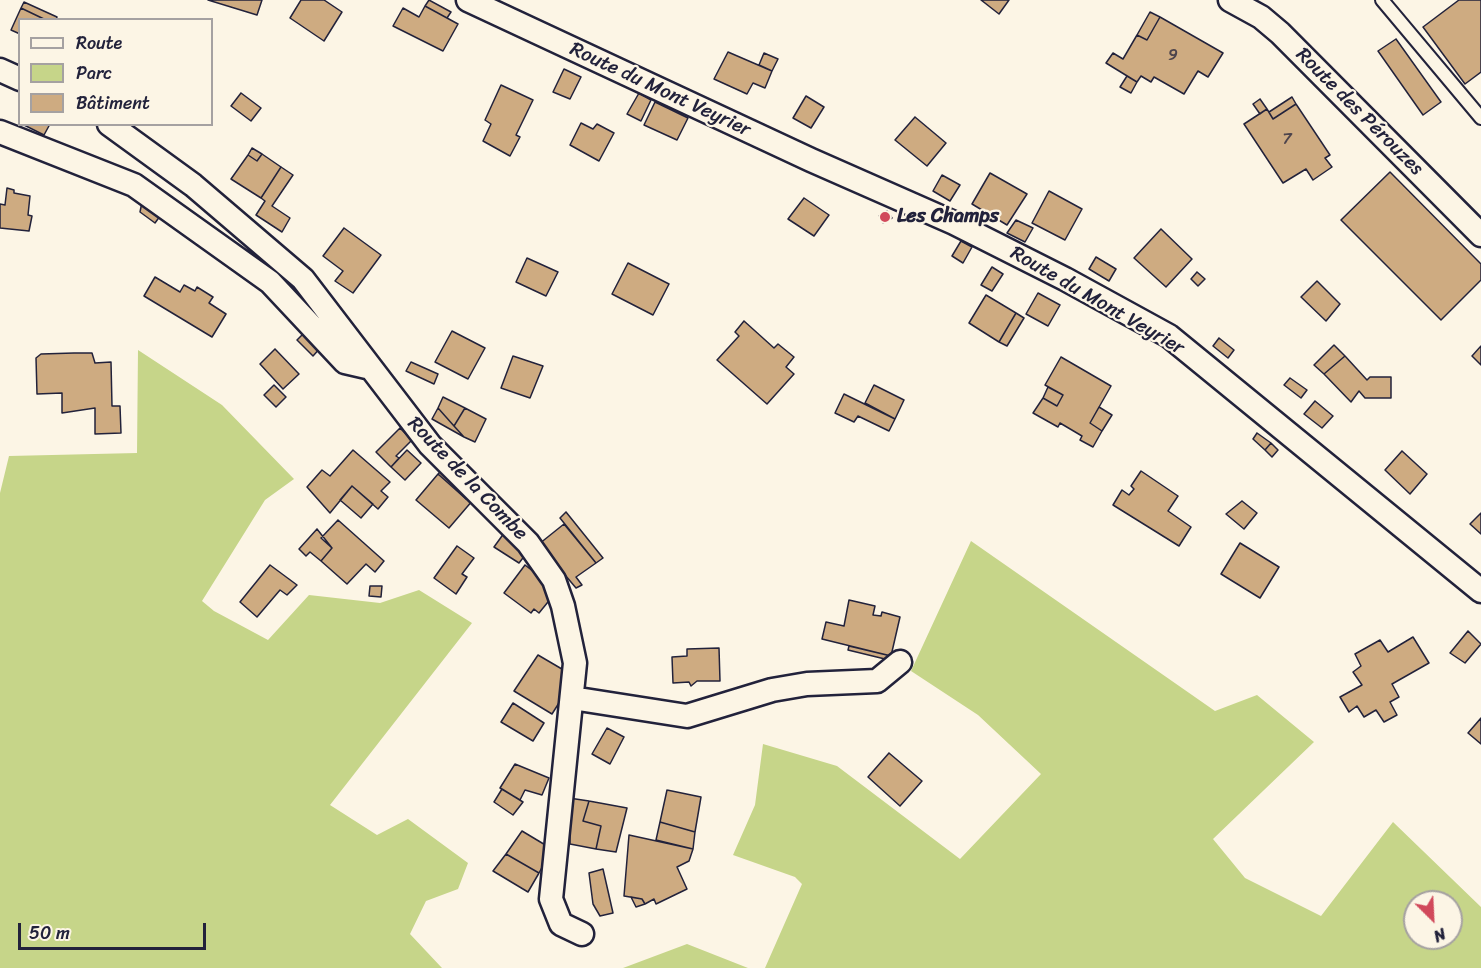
<!DOCTYPE html>
<html>
<head>
<meta charset="utf-8">
<style>
	body { margin:0 }
	#map { position:relative; width:1481px; height:968px; overflow:hidden; background:#fcf5e5; font-family:Sriracha,sans-serif }
	canvas { display:block }
	.legend { position:absolute; left:18px; top:18px; width:195px; height:108px; box-sizing:border-box; background:#fcf5e5; border:2px solid #a5a1a1; margin:0; padding:8px 10px; list-style:none; font-size:18px; color:#22223b }
	.legend li { display:flex; align-items:center; gap:12px; height:30px }
	.legend b { width:30px; border:2px solid #a5a1a1 }
	.north { position:absolute; left:1403px; top:890px; width:60px; height:60px; box-sizing:border-box; background:#fcf5e5; border:2px solid #a5a1a1; border-radius:50%; rotate:156deg; font-size:16px; font-weight:700; line-height:24px; text-align:center; color:#22223b }
	.north::after { content:''; display:block; margin:auto; width:21px; height:27px; background:#d1495b; clip-path:polygon(50% 0,100% 100%,50% 72%,0 100%) }
	.scale { position:absolute; left:18px; top:923px; width:188px; height:27px; box-sizing:border-box; border:3px solid #22223b; border-top:0; padding-left:8px; font-size:18px; line-height:21px; white-space:nowrap; color:#22223b; -webkit-text-stroke:4px #fcf5e5; paint-order:stroke }
</style>
</head>
<body>
<div id="map">
<canvas width="1481" height="968"></canvas>
<ul class="legend">
<li><b style="height:8px;background:#fcf5e5"></b>Route</li>
<li><b style="height:16px;background:#c6d589"></b>Parc</li>
<li><b style="height:16px;background:#ceab81"></b>Bâtiment</li>
</ul>
<div class="north">N</div>
<div class="scale">50 m</div>
</div>
<script>
const g = document.querySelector('canvas').getContext('2d');
g.lineJoin = 'round';
function fillPath(path, color) { g.fillStyle = color; g.fill(path, 'evenodd'); }
const toPath = rows => new Path2D(rows.map(r => 'M' + r).join(''));
function stroke(path, color, width, dash) { g.strokeStyle = color; g.lineWidth = width; g.lineCap = dash ? 'butt' : 'round'; g.setLineDash(dash || []); g.stroke(path); }
function label(font, color, halo, rows, align = 'center') {
  g.font = font + ' Sriracha,sans-serif'; g.lineWidth = 4.5; g.setLineDash([]); g.textBaseline = 'middle'; g.strokeStyle = halo; g.fillStyle = color; for (const [text, x, y, turn = 0] of rows) {
    g.save(); g.translate(x, y); g.rotate((+turn || 0) * Math.PI / 180); g.textAlign = isNaN(turn) ? turn : align; if (halo) g.strokeText(text, 0, 0); g.fillText(text, 0, 0); g.restore();
  }
}
const green = toPath([
	[138,350,222,405,294,479,265,500,202,601,214,611,268,640,309,595,380,603,419,590,472,623,330,805,377,835,408,819,468,863,458,889,426,901,410,934,442,968,0,968,0,493,9,456,137,453],
	[971,541,1215,711,1257,695,1314,742,1213,839,1245,878,1321,916,1393,822,1481,907,1481,968,765,968,802,884,795,877,733,855,755,805,763,744,837,766,960,859,1041,774,978,715,911,671],
	[1415,902,1451,902,1451,938,1415,938],
	[687,944,748,968,623,968]
]);
const building = toPath([
	[208,0,262,0,257,15,208,0],
	[301,0,324,0,342,12,324,41,290,18,301,0],
	[429,0,451,12,447,18,425,6,429,0],
	[981,0,1009,0,999,14,981,0],
	[1459,0,1481,0,1481,72,1465,84,1423,27,1459,0],
	[24,2,57,17,56,20,46,20,21,8,24,2],
	[425,6,458,24,443,51,393,26,403,8,419,17,425,6],
	[21,8,46,20,20,20,20,34,11,30,21,8],
	[1150,12,1160,17,1147,40,1137,35,1150,12],
	[1160,17,1223,53,1208,77,1198,71,1184,94,1154,77,1151,82,1141,76,1137,82,1106,63,1113,53,1123,59,1137,35,1147,40,1160,17],
	[1396,39,1441,102,1423,115,1378,51,1396,39],
	[728,52,772,71,765,88,753,83,747,94,714,79,728,52],
	[764,53,778,59,772,71,759,65,764,53],
	[564,69,581,77,570,99,553,92,564,69],
	[1127,76,1137,82,1131,93,1120,87,1127,76],
	[501,85,533,100,516,135,520,137,510,156,483,141,491,124,485,120,501,85],
	[241,93,261,108,251,121,231,106,241,93],
	[639,93,651,100,641,121,627,114,639,93],
	[806,96,824,107,811,128,793,118,806,96],
	[1292,97,1296,104,1273,119,1269,112,1292,97],
	[1260,99,1267,109,1260,114,1253,104,1260,99],
	[655,102,688,118,677,140,644,125,655,102],
	[1296,104,1330,155,1325,158,1332,167,1313,180,1306,169,1283,183,1244,124,1267,109,1273,119,1296,104],
	[915,117,946,143,927,166,895,140,915,117],
	[581,123,593,129,597,124,614,133,599,161,570,145,581,123],
	[22,124,50,124,44,135,22,124],
	[252,148,262,154,257,161,248,155,252,148],
	[262,154,281,167,261,198,231,179,248,155,257,161,262,154],
	[281,167,293,175,272,206,290,218,282,232,256,215,265,201,261,198,281,167],
	[1390,172,1481,264,1481,280,1441,320,1341,220,1390,172],
	[990,173,1027,194,1007,225,972,204,990,173],
	[942,175,960,185,950,201,933,191,942,175],
	[7,188,14,190,14,193,30,196,28,215,32,216,29,231,0,228,0,204,5,205,7,188],
	[1049,191,1082,209,1065,240,1032,223,1049,191],
	[143,197,163,212,155,223,140,212,143,197],
	[804,198,829,215,814,236,788,219,804,198],
	[887,211,892,218,883,223,879,216,887,211],
	[1016,220,1033,228,1025,242,1007,233,1016,220],
	[344,228,381,255,353,293,335,281,343,271,323,256,344,228],
	[1161,229,1192,259,1166,287,1134,258,1161,229],
	[961,241,972,247,963,263,952,256,961,241],
	[1096,257,1116,269,1109,281,1089,269,1096,257],
	[527,258,558,272,546,296,516,282,527,258],
	[628,263,669,284,653,315,612,294,628,263],
	[992,267,1003,274,992,291,981,285,992,267],
	[1197,272,1205,279,1198,286,1191,279,1197,272],
	[155,277,180,292,184,285,195,291,197,287,213,297,209,303,226,314,212,337,144,296,155,277],
	[1317,281,1340,304,1326,321,1301,297,1317,281],
	[1038,293,1060,305,1048,326,1026,314,1038,293],
	[986,295,1016,313,999,342,969,323,986,295],
	[1016,313,1024,318,1007,346,999,342,1016,313],
	[744,321,774,348,778,344,794,357,786,367,794,374,767,404,717,360,739,336,735,332,744,321],
	[307,330,322,346,313,356,297,340,307,330],
	[452,331,485,348,468,379,435,362,452,331],
	[1219,338,1234,350,1228,358,1213,346,1219,338],
	[1334,345,1345,356,1324,374,1314,365,1334,345],
	[1481,346,1481,365,1472,356,1481,346],
	[275,349,299,374,283,389,260,364,275,349],
	[74,353,92,353,95,363,111,362,112,406,120,406,121,433,95,434,95,408,62,413,62,393,37,394,36,358,41,354,74,353],
	[513,356,543,366,530,398,501,388,513,356],
	[1345,356,1367,380,1370,377,1391,377,1391,398,1365,398,1359,391,1351,402,1324,374,1345,356],
	[1061,357,1111,386,1090,423,1102,431,1093,447,1080,440,1082,436,1060,423,1058,427,1033,413,1043,398,1057,406,1063,395,1045,385,1061,357],
	[411,362,438,374,434,384,406,371,411,362],
	[1290,378,1307,390,1301,398,1284,385,1290,378],
	[274,385,286,397,276,407,264,395,274,385],
	[874,385,904,400,895,419,865,403,874,385],
	[1048,387,1063,395,1057,406,1043,398,1048,387],
	[844,394,895,419,889,431,858,416,854,422,835,413,844,394],
	[443,397,465,408,454,426,438,408,443,397],
	[1315,401,1333,416,1322,428,1304,414,1315,401],
	[1099,407,1112,415,1102,431,1090,423,1099,407],
	[438,408,454,426,464,437,432,419,438,408],
	[465,408,486,419,475,442,464,437,454,426,465,408],
	[400,428,412,440,396,456,399,458,391,467,376,452,400,428],
	[1257,433,1271,443,1265,450,1253,439,1257,433],
	[1271,443,1278,450,1272,457,1265,450,1271,443],
	[353,450,390,482,381,491,388,497,378,509,352,486,330,513,307,487,322,470,330,476,353,450],
	[407,450,421,463,405,480,391,467,407,450],
	[1402,451,1427,474,1410,494,1385,470,1402,451],
	[441,471,469,496,466,499,438,474,441,471],
	[1141,471,1178,496,1168,511,1191,527,1179,546,1113,505,1122,490,1129,495,1134,489,1131,486,1141,471],
	[438,474,466,499,469,496,473,500,449,528,416,500,438,474],
	[352,486,373,504,361,518,340,500,352,486],
	[1242,501,1257,513,1244,529,1226,514,1242,501],
	[566,512,603,558,596,563,560,518,566,512],
	[1481,513,1481,534,1470,524,1481,513],
	[338,520,384,561,375,572,366,564,347,584,321,561,332,548,321,538,338,520],
	[564,524,596,563,576,577,582,585,576,588,539,544,564,524],
	[317,529,332,548,321,561,310,552,306,556,299,549,317,529],
	[507,529,526,554,519,563,494,547,507,529],
	[1240,543,1279,567,1260,598,1221,574,1240,543],
	[457,546,474,558,462,574,467,577,456,594,434,578,457,546],
	[270,565,297,585,287,595,280,590,257,617,240,602,270,565],
	[525,565,552,586,546,593,552,597,539,613,534,609,531,613,504,593,525,565],
	[370,586,382,586,381,597,369,596,370,586],
	[849,600,875,606,873,615,881,616,882,612,900,617,891,656,822,639,826,622,844,626,849,600],
	[1468,631,1481,644,1465,663,1450,653,1468,631],
	[1413,637,1429,663,1392,684,1399,697,1390,702,1397,715,1384,722,1376,710,1364,717,1357,706,1349,712,1340,697,1362,685,1353,672,1361,666,1355,654,1380,640,1388,652,1413,637],
	[849,646,891,656,889,660,848,650,849,646],
	[719,648,720,681,697,681,691,686,689,682,673,683,672,657,687,656,687,649,719,648],
	[538,655,567,672,564,695,552,714,514,691,538,655],
	[513,703,544,723,533,741,501,722,513,703],
	[1481,718,1481,744,1468,733,1481,718],
	[607,728,624,737,610,764,592,754,607,728],
	[889,753,922,781,900,806,868,777,889,753],
	[515,764,549,778,542,795,525,790,520,800,500,788,515,764],
	[502,789,523,802,513,815,494,802,502,789],
	[667,790,701,797,695,832,660,822,667,790],
	[569,798,589,801,583,821,601,826,596,849,570,844,569,798],
	[589,801,627,808,616,852,596,849,601,826,583,821,589,801],
	[660,822,695,832,693,849,656,840,660,822],
	[522,831,552,849,539,873,506,854,522,831],
	[629,835,693,849,689,861,677,867,687,889,656,904,654,899,645,904,642,899,624,896,629,835],
	[506,854,539,873,528,892,493,871,506,854],
	[603,869,613,913,600,916,593,904,589,873,603,869],
	[631,897,642,899,645,904,636,907,631,897]
]);
const service = toPath([
	[1382,0,1481,118]
]);
const minor = toPath([
	[468,0,811,160,954,223,1065,279,1169,336,1481,591],
	[1230,0,1261,17,1280,33,1481,235],
	[0,70,20,79],
	[109,124,193,185,303,279,430,445,528,543,554,580,563,606,575,663,551,899,561,924,582,934],
	[0,132,134,185,270,282,345,362,371,368],
	[572,698,687,716,772,690,807,684,877,681,900,662]
]);
const markers = [
	[885,217,6,"#d1495b"]
];
const numberNames = [
	["9",1173,56],
	["7",1287,140]
];
const streetNames = [
	["Route du Mont Veyrier",660,90,25],
	["Route des Pérouzes",1359,112,45],
	["Route du Mont Veyrier",1097,301,30],
	["Route de la Combe",467,479,46]
];
const poiNames = [
	["Les Champs",897,217]
];
fillPath(green, '#c6d589');
fillPath(building, '#ceab81');
stroke(building, '#22223b', 1.5);
stroke(service, '#22223b', 16);
stroke(minor, '#22223b', 27);
stroke(service, '#fcf5e5', 12);
stroke(minor, '#fcf5e5', 22);
for (const [x, y, r, color] of markers) { const dot = new Path2D(); dot.arc(x, y, r, 0, 2 * Math.PI); g.fillStyle = color; g.fill(dot); stroke(dot, '#fcf5e5', 2); }
label('16px', '#4d444c', null, numberNames);
label('20px', '#22223b', '#fcf5e5', streetNames);
label('bold 20px', '#22223b', '#fcf5e5', poiNames, 'left');
</script>
</body>
</html>
